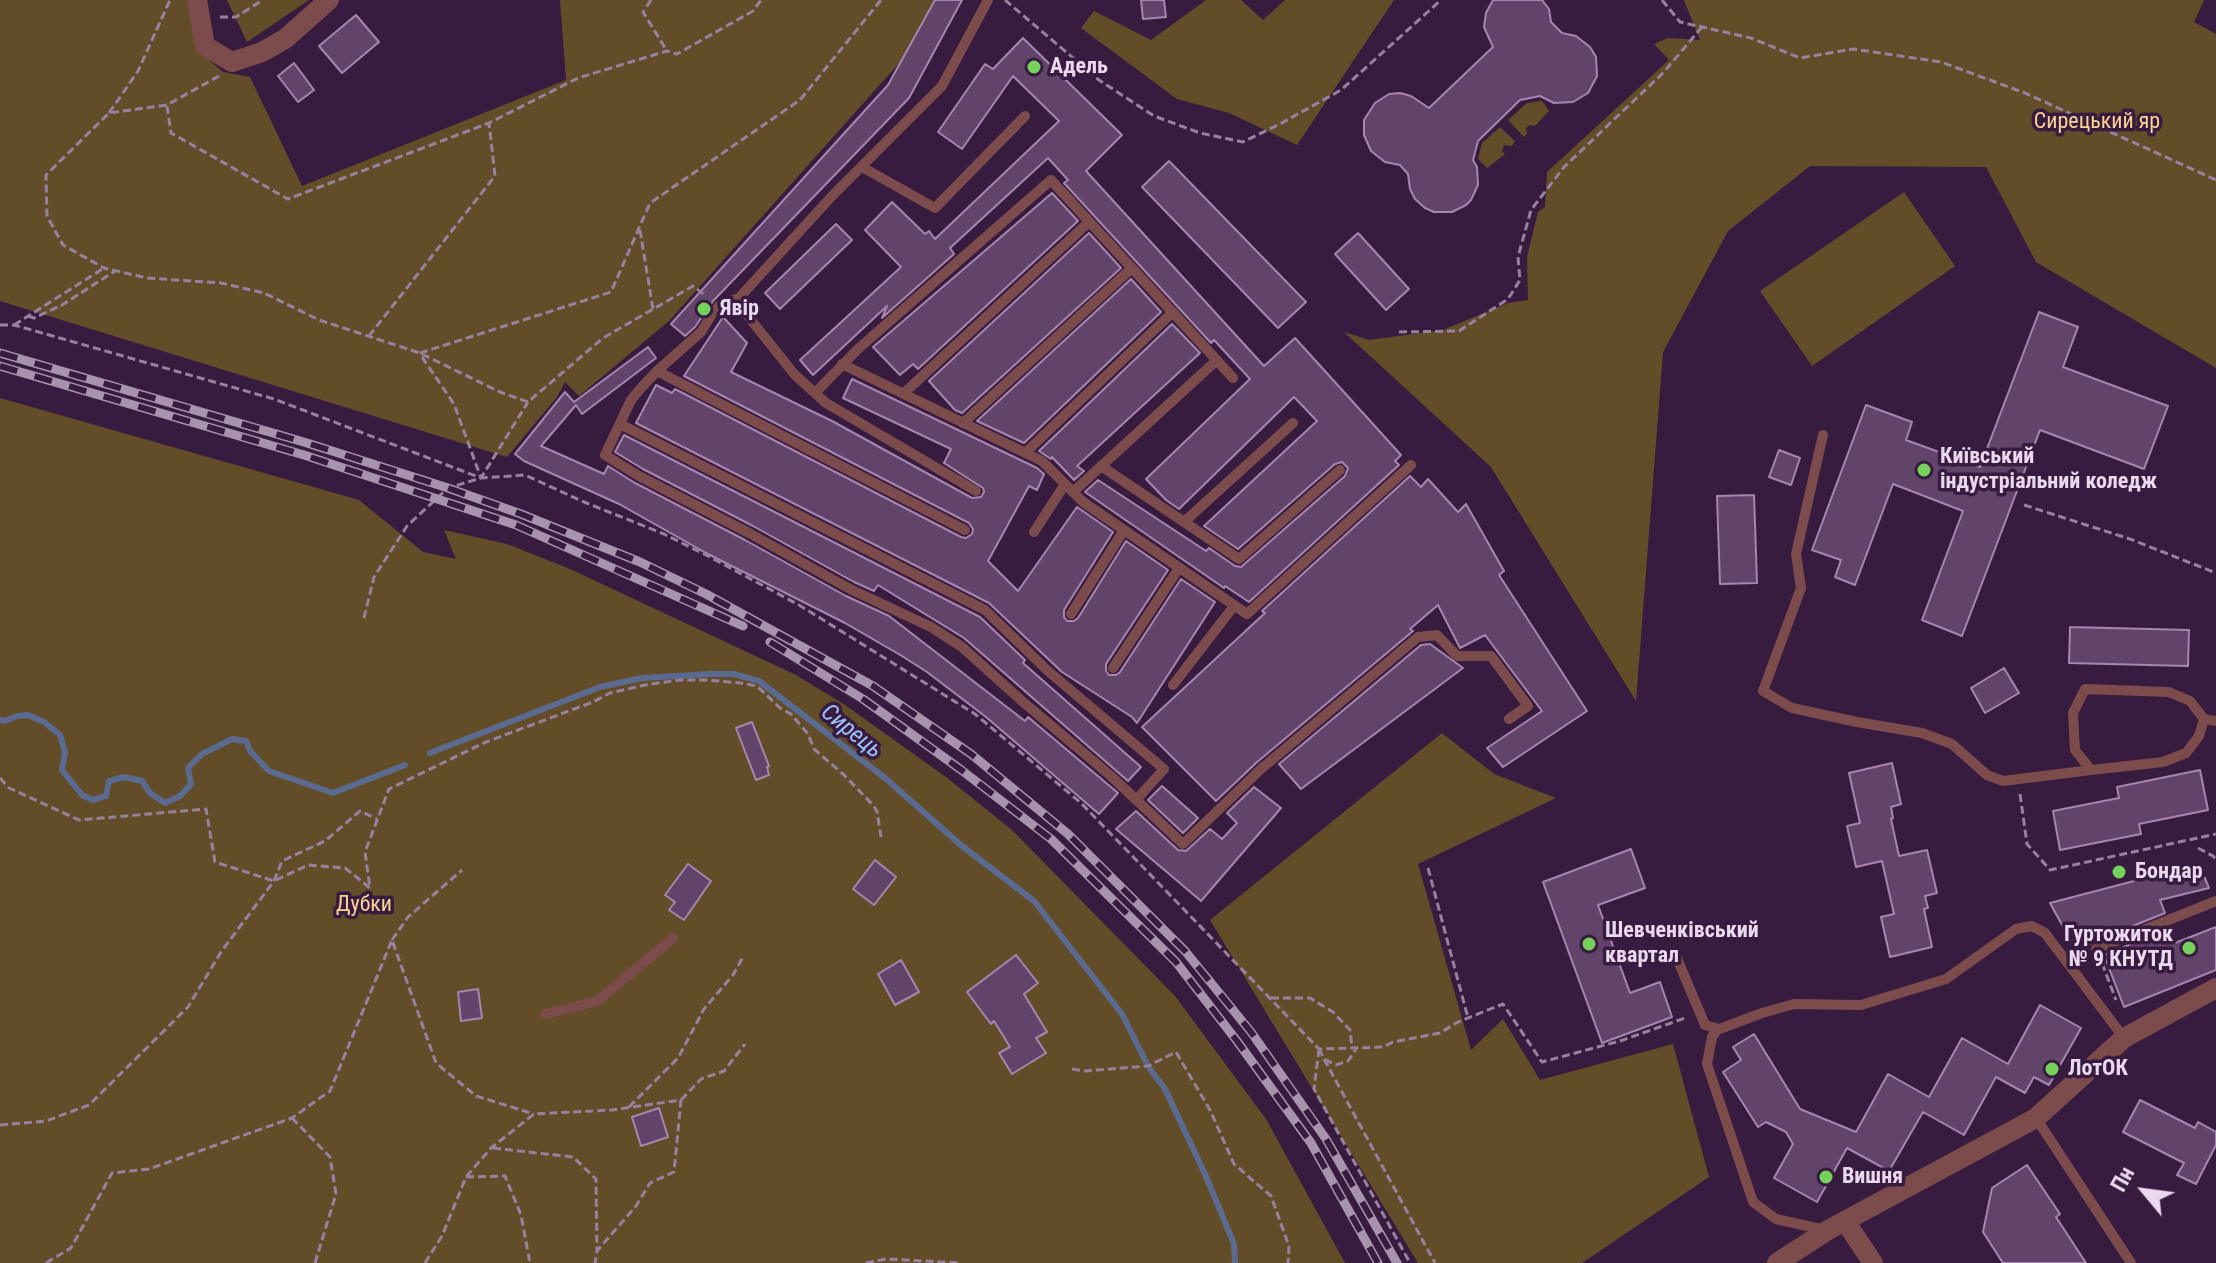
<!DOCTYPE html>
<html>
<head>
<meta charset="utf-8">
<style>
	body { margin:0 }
	#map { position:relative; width:2216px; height:1263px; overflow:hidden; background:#381c40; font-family:"Roboto Condensed",sans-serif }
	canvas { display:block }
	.north { position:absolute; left:2104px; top:1151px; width:80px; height:80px; -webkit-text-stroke:6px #381c40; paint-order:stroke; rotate:299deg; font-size:22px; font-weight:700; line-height:32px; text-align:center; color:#ead8ef }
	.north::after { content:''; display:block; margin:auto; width:28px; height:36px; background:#ead8ef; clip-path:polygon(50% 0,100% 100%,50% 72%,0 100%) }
</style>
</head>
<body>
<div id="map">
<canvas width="2216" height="1263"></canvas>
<div class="north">Пн</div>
</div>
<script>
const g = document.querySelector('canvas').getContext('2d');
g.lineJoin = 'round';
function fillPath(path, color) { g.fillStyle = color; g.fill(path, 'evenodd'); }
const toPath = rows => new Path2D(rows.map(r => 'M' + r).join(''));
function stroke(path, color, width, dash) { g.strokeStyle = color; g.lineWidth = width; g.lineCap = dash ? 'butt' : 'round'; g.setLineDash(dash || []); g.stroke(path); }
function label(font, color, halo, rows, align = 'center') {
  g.font = font + ' "Roboto Condensed",sans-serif'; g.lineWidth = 7; g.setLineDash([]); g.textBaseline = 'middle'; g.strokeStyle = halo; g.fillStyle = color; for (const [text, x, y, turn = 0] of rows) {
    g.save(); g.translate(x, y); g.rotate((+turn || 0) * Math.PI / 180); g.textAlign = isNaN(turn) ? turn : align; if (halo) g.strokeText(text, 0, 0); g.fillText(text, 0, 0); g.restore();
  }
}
const green = toPath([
	[0,0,193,0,201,53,223,72,250,77,302,186,566,80,560,0,942,0,909,52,669,321,579,396,565,382,557,397,507,457,0,301],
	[227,0,309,0,247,42],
	[1206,0,1241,0,1263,20,1285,0,1394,0,1297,145,1229,113,1177,99,1081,28,1094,11,1151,40],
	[1684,0,2204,0,2194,22,2216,34,2216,368,2036,262,1986,167,1810,166,1728,231,1663,352,1636,701,1491,467,1344,332,1369,340,1443,330,1508,303,1528,300,1527,257,1538,212,1545,207,1547,172,1669,60,1654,44,1668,38,1700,40],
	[1542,101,1549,111,1535,126,1530,125,1526,128,1527,134,1524,137,1508,120,1527,103],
	[1500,127,1515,141,1512,146,1504,145,1502,151,1505,154,1487,168,1478,159,1482,143],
	[1904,192,1955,266,1812,366,1760,291],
	[0,398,359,500,423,552,456,559,444,530,507,544,570,569,796,675,845,705,946,777,1012,830,1175,996,1266,1119,1345,1263,0,1263],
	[1442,733,1494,774,1556,798,1418,864,1471,1050,1503,1019,1540,1080,1673,1044,1709,1177,1582,1263,1418,1263,1210,920]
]);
const stream = toPath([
	[0,720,5,721,17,716,28,715,44,722,60,735,65,752,62,770,82,795,93,800,106,796,109,781,124,777,142,781,150,793,165,803,180,796,191,784,188,768,202,754,232,739,246,741,250,751,269,771,333,793,405,765],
	[430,753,600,687,642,678,711,674,734,674,759,681,885,778,962,846,1034,901,1122,1014,1146,1062],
	[1150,1069,1165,1089,1205,1174,1234,1244,1235,1263]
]);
const building = toPath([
	[935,0,962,0,909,98,713,301,695,327,685,336,671,324,888,85,935,0],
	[1141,0,1164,0,1166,17,1143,19,1141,0],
	[1493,0,1542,0,1549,9,1551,22,1562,33,1576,36,1590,47,1596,57,1597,76,1588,93,1573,102,1554,103,1540,96,1520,100,1478,141,1473,160,1477,167,1478,185,1471,200,1466,205,1452,212,1434,212,1425,208,1415,199,1410,189,1408,174,1400,165,1385,162,1371,151,1364,135,1364,120,1375,103,1389,94,1400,93,1411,96,1429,108,1493,47,1484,27,1486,13,1493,0],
	[356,15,379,42,342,73,319,46,356,15],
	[1023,38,1122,135,1086,171,1264,366,1295,338,1401,455,1395,461,1399,465,1249,602,1225,586,1224,588,1085,492,1098,480,1206,551,1209,548,1235,566,1241,567,1345,476,1348,468,1342,462,1335,464,1238,549,1204,526,1317,421,1294,397,1179,509,1166,500,1146,479,1250,379,1214,340,1211,343,1064,183,1068,180,1048,158,950,248,954,254,882,318,887,306,813,375,800,360,901,267,865,230,892,202,925,234,929,231,935,239,1059,121,1013,76,962,149,938,132,985,64,993,69,1023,38],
	[294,63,314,90,298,102,278,76,294,63],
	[1169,161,1306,302,1278,328,1142,187,1169,161],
	[1052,193,1078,221,918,369,913,364,900,375,873,347,1052,193],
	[836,224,852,240,780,309,765,293,836,224],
	[1089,233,1121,268,962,413,955,410,929,381,1089,233],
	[1358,233,1409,289,1386,310,1335,254,1358,233],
	[1131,279,1161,312,1024,443,977,421,1131,279],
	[2039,312,2078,327,2063,367,2168,406,2144,469,2040,430,1962,636,1922,620,1963,511,1893,484,1855,585,1835,577,1841,560,1812,550,1866,405,1912,422,1906,440,1980,467,2039,312],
	[723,317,747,343,731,372,832,421,972,498,981,497,984,492,983,488,944,463,951,449,843,398,852,379,1037,468,1044,474,1037,490,1029,486,988,561,1018,591,1077,507,1113,532,1064,610,1064,617,1067,621,1074,621,1078,618,1126,541,1168,570,1106,664,1106,671,1109,675,1116,675,1120,672,1181,579,1215,602,1137,723,1132,717,1062,672,989,603,636,423,656,385,672,393,675,389,961,537,966,538,972,534,973,529,969,523,684,376,723,317],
	[1172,324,1200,353,1077,466,1084,471,1074,480,1052,457,1051,459,1039,451,1172,324],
	[648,347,656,358,582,414,576,405,541,446,604,474,608,466,635,483,745,540,846,596,889,616,1025,721,1028,717,1118,793,1099,814,986,717,927,672,902,656,845,623,706,553,619,504,524,461,515,454,565,392,574,402,648,347],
	[624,435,980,617,1025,660,1023,663,1141,767,1128,781,964,638,878,585,874,591,854,582,753,526,643,469,615,452,624,435],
	[1779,450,1800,458,1791,485,1769,477,1779,450],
	[1410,476,1421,487,1428,479,1458,512,1466,504,1504,571,1499,575,1587,711,1503,767,1487,748,1542,711,1485,635,1460,648,1438,605,1410,629,1413,631,1256,763,1216,801,1142,727,1265,613,1262,611,1410,476],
	[1754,495,1757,583,1720,584,1717,496,1754,495],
	[2070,627,2189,630,2188,666,2069,663,2070,627],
	[1430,644,1463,668,1301,789,1279,764,1421,645,1430,644],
	[2004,668,2019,693,1985,713,1971,688,2004,668],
	[752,722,769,766,767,767,769,775,756,780,736,728,752,722],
	[1892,763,1901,804,1891,807,1893,818,1891,819,1899,856,1927,850,1937,893,1925,896,1928,908,1924,909,1932,947,1890,957,1881,917,1894,914,1882,861,1856,867,1847,826,1860,823,1849,773,1892,763],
	[2200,770,2208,810,2139,824,2141,834,2060,850,2053,811,2119,798,2117,787,2200,770],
	[1162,786,1198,818,1183,833,1148,800,1162,786],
	[1254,787,1281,808,1201,901,1116,829,1136,811,1178,850,1186,851,1210,829,1222,839,1237,823,1227,813,1254,787],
	[1631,849,1645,888,1598,905,1630,993,1660,982,1672,1017,1602,1043,1543,882,1631,849],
	[875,860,896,877,874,905,853,889,875,860],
	[688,864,711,881,684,920,669,910,675,902,665,895,688,864],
	[2199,864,2209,888,2160,900,2165,913,2093,942,2089,945,2088,950,2078,954,2050,903,2199,864],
	[2216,927,2216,970,2124,1007,2104,955,2170,928,2175,943,2216,927],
	[1016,955,1038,983,1024,994,1047,1032,1036,1038,1046,1053,1012,1074,999,1053,1010,1047,994,1021,991,1024,967,992,1016,955],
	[901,960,919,992,895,1005,878,974,901,960],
	[478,989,482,1018,461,1021,458,992,478,989],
	[2040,1005,2081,1028,2049,1085,2034,1077,2025,1093,1996,1077,1964,1135,1923,1112,1889,1171,1847,1148,1817,1202,1774,1178,1793,1144,1786,1132,1766,1122,1758,1127,1723,1072,1741,1060,1733,1047,1754,1034,1800,1109,1856,1132,1888,1074,1929,1097,1962,1038,2008,1064,2040,1005],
	[2140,1100,2195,1128,2198,1122,2216,1132,2216,1145,2196,1184,2177,1175,2184,1163,2123,1132,2140,1100],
	[659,1108,668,1137,641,1146,632,1117,659,1108],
	[2027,1165,2060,1214,2056,1217,2086,1263,2003,1263,1983,1232,1992,1188,2027,1165]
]);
const path = toPath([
	[651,0,643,12,667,51],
	[1005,0,1099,80,1154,116,1200,133,1243,142,1280,124,1341,90,1441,0],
	[1662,0,1680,22,1751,38,1800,58,1853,49,1941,62,2025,93,2216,180],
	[220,17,236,17,263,0],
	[219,76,167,105,109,113,46,175,47,216,63,245,104,268,147,278,221,283,264,293,319,320,420,353,500,392,528,402,603,338,693,286,706,296],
	[167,106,171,133,288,199,489,123,578,78,667,51,677,54,753,11,761,0],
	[109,113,138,71,170,0],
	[640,230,653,309],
	[28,316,34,318,62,305,115,271],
	[0,325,14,325,274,399,481,478,528,402],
	[14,325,104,268],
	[1399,332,1459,331,1508,299,1520,280,1518,257,1531,210,1564,167,1663,73,1702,27],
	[369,336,495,176,489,123],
	[420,353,611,292,650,203,800,100,881,0],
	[422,357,454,404,481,478],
	[2024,505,2130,539,2216,573],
	[364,618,374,577,407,526,448,488,481,478,525,475,584,502,664,534,710,557,799,605,975,714,1081,803,1319,1049,1383,1047,1393,1042,1440,1033,1458,1022,1503,1004,1542,1062,1620,1041,1685,1018],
	[0,778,9,788,79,820,206,809,215,862,274,881,308,865,345,868,370,888,365,852,389,789,486,742,593,702,610,693,645,685,679,680,707,680,741,683,757,686,780,708,791,714,808,734,814,749,844,775,872,804,877,811,881,837],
	[2020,794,2027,844,2050,870,2216,834],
	[2198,848,2213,856,2216,860],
	[1428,868,1468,1018],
	[392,940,408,917,462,870],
	[2102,963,2116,1000],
	[1271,998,1310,998,1333,1012,1350,1030,1352,1047],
	[1319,1049,1314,1089,1410,1263],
	[1319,1049,1324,1059,1336,1065,1348,1061,1356,1049],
	[1324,1059,1435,1263],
	[1072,1069,1084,1071,1148,1066,1176,1052,1210,1110,1234,1164,1271,1196,1289,1246,1288,1263],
	[681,1100,701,1079,724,1071,745,1044],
	[629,1107,678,1058,704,1009,733,975,743,957],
	[292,1118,330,1157,336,1194,315,1263],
	[0,1125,46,1121,89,1105,188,1007,221,952,274,881,282,861,325,841,360,811,377,819],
	[493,1148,573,1157,596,1179,597,1251],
	[466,1177,505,1176,521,1215,530,1263],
	[46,1263,71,1248,112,1173,149,1169,292,1118,330,1091,392,940,436,1063,476,1096,534,1114],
	[425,1263,442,1236,466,1177,491,1148,534,1114,612,1110,681,1100,674,1172,650,1183,636,1206,597,1251,595,1263],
	[866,1263,886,1259,961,1263]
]);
const service = toPath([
	[988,0,942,86,832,196,739,298,719,306,712,314,701,332,657,371,641,388,631,400,605,455,639,476,749,533,850,589,931,627,962,647,1022,701,1111,776,1183,844,1261,769,1418,637,1437,635,1457,656,1491,656,1528,706,1509,719],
	[862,167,935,208,1025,116],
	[735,300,795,375,826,403,976,491],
	[842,364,1042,461,1073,492,1217,360],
	[657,371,965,530],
	[815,393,858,349,1051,180,1233,378],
	[903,394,1089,222],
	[963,423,1132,268],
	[620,424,985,610,1048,671,1164,769,1136,800],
	[1823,435,1796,554,1801,588,1763,691,1792,708,1857,722,1922,733,1952,744,1987,775,2003,781,2091,770],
	[1025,453,1173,312],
	[1101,466,1239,559,1340,470],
	[1073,492,1083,502,1247,614,1411,465],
	[1184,522,1293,423],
	[1034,532,1065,484],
	[1071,614,1124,530],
	[1113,668,1179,568],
	[1173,685,1234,606],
	[2204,719,2199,736,2186,753,2163,762,2091,770,2075,750,2073,713,2085,689,2169,692,2190,701,2204,719,2216,721],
	[2096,949,2216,901],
	[1676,956,1705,1025,1719,1029],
	[546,1014,598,1001,673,938],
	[2036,1118,2131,1263],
	[1825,1230,1776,1219,1753,1202,1707,1064,1712,1037,1717,1030,1762,1013,1794,1004,1861,1005,1946,979,2016,929,2032,926,2045,933,2124,1038]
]);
const minor = toPath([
	[197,0,205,46,232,62,262,52,285,39,329,0],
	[1845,1221,1873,1263],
	[1777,1263,1828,1230,2036,1118,2124,1038,2216,988]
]);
const rail = toPath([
	[0,353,307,443,448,488,521,514,640,562,706,594,873,686,971,754,1068,834,1185,951,1251,1032,1326,1139,1397,1263],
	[0,366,304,455,516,525,743,626],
	[770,642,863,699,960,769,1051,839,1176,962,1237,1041,1311,1143,1378,1263]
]);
const markers = [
	[1034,67,8,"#75d25b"],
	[704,309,8,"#75d25b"],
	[1924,470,8,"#75d25b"],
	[2119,872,8,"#75d25b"],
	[1589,944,8,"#75d25b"],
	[2189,948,8,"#75d25b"],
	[2052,1069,8,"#75d25b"],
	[1826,1177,8,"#75d25b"]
];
const poiNames = [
	["Адель",1050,67],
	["Явір",720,309],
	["Київський",1940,457],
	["індустріальний коледж",1940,482],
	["Бондар",2135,872],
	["Шевченківський",1605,931],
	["квартал",1605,956],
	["Гуртожиток",2173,935,"right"],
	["№ 9 КНУТД",2173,960,"right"],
	["ЛотОК",2068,1069],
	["Вишня",1842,1177]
];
const parkNames = [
	["Сирецький яр",2097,122],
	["Дубки",364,905]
];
const waterNames = [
	["Сирець",851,732,39]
];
fillPath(green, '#634d28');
stroke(stream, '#5b6a90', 6);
fillPath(building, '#62436a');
stroke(building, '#a685af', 2);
stroke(path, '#97819e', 3, [8, 4]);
stroke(service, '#7c4c4c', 10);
stroke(minor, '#7c4c4c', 20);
stroke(rail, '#a893ae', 9);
stroke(rail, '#381c40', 6, [18]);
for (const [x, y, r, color] of markers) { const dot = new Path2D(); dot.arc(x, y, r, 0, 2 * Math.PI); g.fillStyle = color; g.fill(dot); stroke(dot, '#381c40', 3); }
label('bold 22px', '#ead8ef', '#381c40', poiNames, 'left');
label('22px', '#fad292', '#381c40', parkNames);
label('italic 24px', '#9cc1fb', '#381c40', waterNames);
</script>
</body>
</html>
